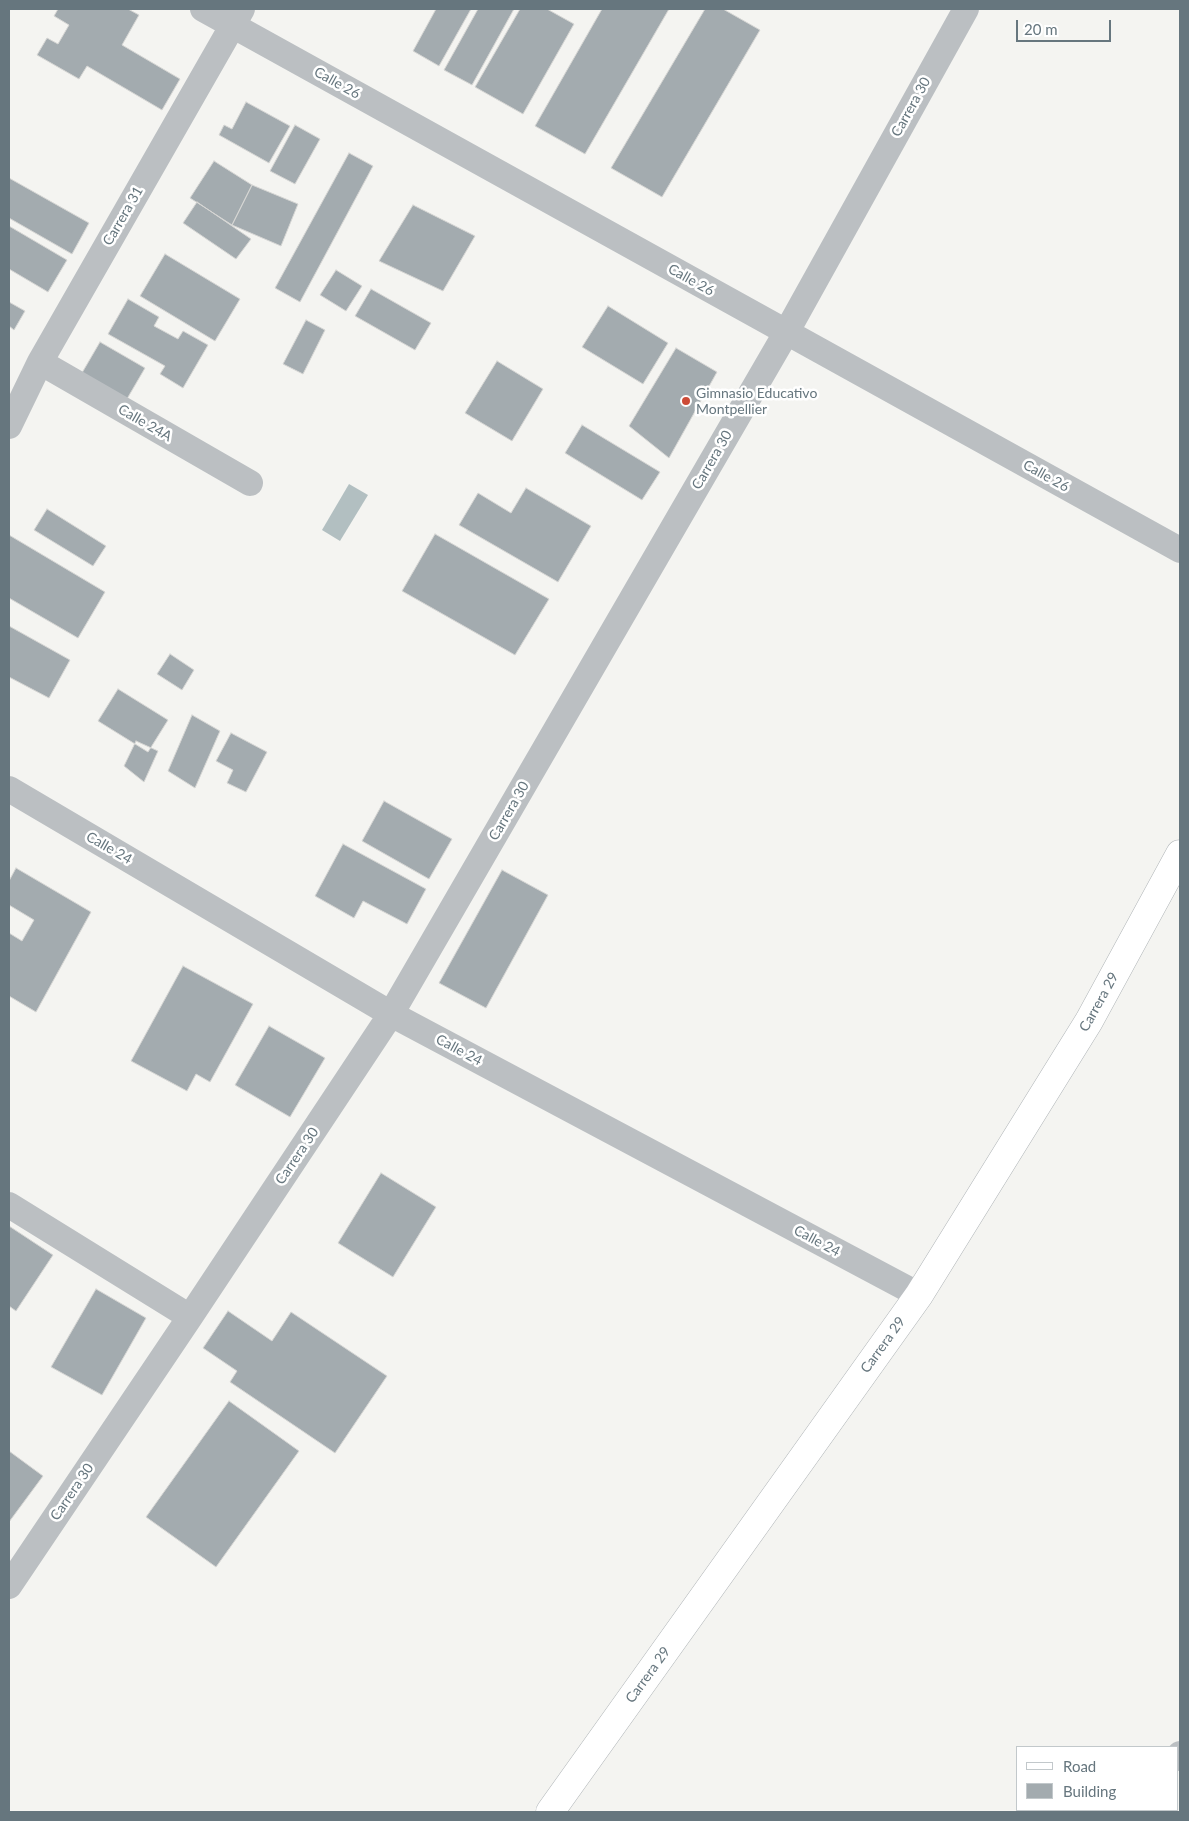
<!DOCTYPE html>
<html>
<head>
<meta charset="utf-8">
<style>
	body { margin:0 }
	#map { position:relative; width:1189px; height:1821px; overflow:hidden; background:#f4f4f1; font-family:Lato,sans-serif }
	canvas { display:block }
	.frame { position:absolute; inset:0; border:10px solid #66767e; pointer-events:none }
	.legend { position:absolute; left:1016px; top:1746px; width:162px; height:65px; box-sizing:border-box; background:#fff; border:1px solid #c2c8cb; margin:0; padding:6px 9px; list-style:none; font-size:15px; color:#66767e }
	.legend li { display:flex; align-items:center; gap:10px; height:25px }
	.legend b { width:25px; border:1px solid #c2c8cb }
	.scale { position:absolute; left:1016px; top:20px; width:95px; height:22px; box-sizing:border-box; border:2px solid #66767e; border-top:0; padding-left:6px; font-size:15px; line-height:18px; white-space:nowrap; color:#66767e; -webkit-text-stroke:4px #fff; paint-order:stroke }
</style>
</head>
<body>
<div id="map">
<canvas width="1189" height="1821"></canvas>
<div class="frame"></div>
<ul class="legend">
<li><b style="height:6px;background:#fff"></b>Road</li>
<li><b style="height:14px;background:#a3abaf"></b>Building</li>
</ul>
<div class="scale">20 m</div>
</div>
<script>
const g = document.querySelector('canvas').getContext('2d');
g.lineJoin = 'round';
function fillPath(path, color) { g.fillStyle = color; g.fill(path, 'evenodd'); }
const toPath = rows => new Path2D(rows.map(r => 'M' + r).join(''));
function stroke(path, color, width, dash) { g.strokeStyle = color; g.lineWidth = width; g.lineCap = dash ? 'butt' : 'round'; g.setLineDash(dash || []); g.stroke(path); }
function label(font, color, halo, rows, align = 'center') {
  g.font = font + ' Lato,sans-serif'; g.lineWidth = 5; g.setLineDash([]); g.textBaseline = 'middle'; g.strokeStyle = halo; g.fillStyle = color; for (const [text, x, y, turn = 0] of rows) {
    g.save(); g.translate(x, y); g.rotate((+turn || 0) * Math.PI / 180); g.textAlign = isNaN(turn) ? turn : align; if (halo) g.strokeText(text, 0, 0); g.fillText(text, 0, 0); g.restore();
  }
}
const water = toPath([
	[349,484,368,495,340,541,322,530]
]);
const building = toPath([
	[58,9,128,9,139,15,122,45,180,79,162,110,87,66,79,79,37,55,47,38,58,44,69,25,54,16,58,9],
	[436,9,471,9,439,66,413,51,436,9],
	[478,9,514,9,472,85,444,70,478,9],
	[520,9,547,9,574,24,523,114,475,87,520,9],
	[602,9,669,9,585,154,535,126,602,9],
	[705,9,723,9,760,30,662,197,611,168,705,9],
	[246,102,290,126,269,163,219,135,224,125,232,129,246,102],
	[295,125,320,139,295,184,270,171,295,125],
	[349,153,373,166,300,302,275,288,349,153],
	[214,161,252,185,232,225,190,198,214,161],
	[9,178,89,223,72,254,9,218,9,178],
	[252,185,298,204,281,246,232,225,252,185],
	[197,202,251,239,236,259,183,223,197,202],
	[413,205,475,236,443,291,379,261,413,205],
	[9,226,67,260,48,292,9,269,9,226],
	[165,254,240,299,215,341,140,296,165,254],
	[336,270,362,286,346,311,320,295,336,270],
	[371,289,431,323,415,350,355,316,371,289],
	[128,299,159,317,154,326,178,339,183,331,208,345,183,388,160,374,165,366,108,334,128,299],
	[9,302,25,311,14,330,9,326,9,302],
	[608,306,668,343,643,384,582,347,608,306],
	[306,320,325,330,303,374,283,364,306,320],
	[100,342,145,368,124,404,79,378,100,342],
	[676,348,717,372,669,458,629,426,676,348],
	[497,361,543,389,512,441,465,413,497,361],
	[582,425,660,472,642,500,565,453,582,425],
	[526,488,591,526,558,582,459,525,478,493,511,513,526,488],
	[47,509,106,546,93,566,34,530,47,509],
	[435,534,549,599,515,655,402,591,435,534],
	[9,535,105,592,78,638,9,598,9,535],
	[9,626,70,660,49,698,9,677,9,626],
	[170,654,194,670,182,690,157,674,170,654],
	[118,689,168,720,148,752,98,721,118,689],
	[192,715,220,731,195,788,168,771,192,715],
	[231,733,267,752,246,792,227,783,233,770,216,761,231,733],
	[136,741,158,751,144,782,124,766,136,741],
	[384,801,452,839,429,879,362,841,384,801],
	[343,844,426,889,407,924,363,901,354,918,315,896,343,844],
	[16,868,91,912,36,1012,9,996,9,933,22,941,34,920,9,905,9,881,16,868],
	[502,870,548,895,486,1008,439,983,502,870],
	[183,966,253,1004,210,1082,196,1074,187,1091,131,1061,183,966],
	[269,1026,325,1058,290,1117,235,1085,269,1026],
	[381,1173,436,1207,393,1277,338,1243,381,1173],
	[9,1226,53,1255,16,1311,9,1306,9,1226],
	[96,1289,146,1318,102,1395,51,1367,96,1289],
	[228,1311,272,1341,291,1312,387,1376,335,1453,230,1382,237,1371,203,1348,228,1311],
	[229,1401,299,1451,216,1567,146,1517,229,1401],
	[9,1451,43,1476,9,1522,9,1451]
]);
const street = toPath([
	[203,9,1180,550],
	[40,362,250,483],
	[9,426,40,362,242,9],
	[9,789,391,1014,919,1295],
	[9,1205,190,1317],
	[9,1586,190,1317,391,1014,786,333,966,9],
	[1178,1758,1180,1754],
	[1141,1812,1142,1810]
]);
const secondary = toPath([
	[550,1812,919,1295,1089,1021,1180,854]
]);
const markers = [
	[686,401,5,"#cd4b37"]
];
const streetNames = [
	["Calle 26",337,83,29],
	["Carrera 30",911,107,-61],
	["Carrera 31",123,216,-60],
	["Calle 26",691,280,29],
	["Calle 24A",145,423,30],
	["Carrera 30",712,460,-60],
	["Calle 26",1046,476,29],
	["Carrera 30",509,811,-60],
	["Calle 24",109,848,30],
	["Carrera 29",1099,1002,-61],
	["Calle 24",459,1050,28],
	["Carrera 30",297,1156,-56],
	["Calle 24",817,1241,28],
	["Carrera 29",883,1345,-54],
	["Carrera 30",72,1492,-56],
	["Carrera 29",648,1675,-54]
];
const poiNames = [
	["Gimnasio Educativo",696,393],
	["Montpellier",696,409]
];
fillPath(water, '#b2bfc1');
fillPath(building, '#a3abaf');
stroke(building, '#d5d5d3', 1);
stroke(secondary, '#aeb3b6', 29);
stroke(street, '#bbbfc2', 26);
stroke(secondary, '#fff', 28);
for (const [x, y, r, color] of markers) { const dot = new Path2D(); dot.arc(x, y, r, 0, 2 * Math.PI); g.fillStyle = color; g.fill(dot); stroke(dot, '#fff', 2); }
label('14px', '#66767e', '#fff', streetNames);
label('14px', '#66767e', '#fff', poiNames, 'left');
</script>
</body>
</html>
